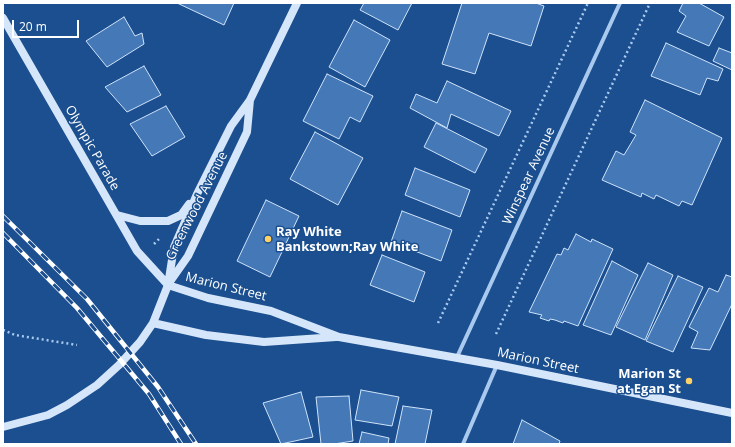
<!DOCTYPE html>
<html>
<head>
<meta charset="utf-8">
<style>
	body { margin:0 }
	#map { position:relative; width:735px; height:447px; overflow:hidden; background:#1b4f8f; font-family:"Open Sans",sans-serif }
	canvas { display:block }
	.frame { position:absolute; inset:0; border:4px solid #fff; pointer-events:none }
	.scale { position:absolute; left:12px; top:20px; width:67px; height:18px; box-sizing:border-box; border:2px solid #fff; border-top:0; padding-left:5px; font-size:12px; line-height:14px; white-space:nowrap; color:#fff; -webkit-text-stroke:3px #1b4f8f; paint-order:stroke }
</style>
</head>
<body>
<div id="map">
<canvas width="735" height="447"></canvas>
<div class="frame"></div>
<div class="scale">20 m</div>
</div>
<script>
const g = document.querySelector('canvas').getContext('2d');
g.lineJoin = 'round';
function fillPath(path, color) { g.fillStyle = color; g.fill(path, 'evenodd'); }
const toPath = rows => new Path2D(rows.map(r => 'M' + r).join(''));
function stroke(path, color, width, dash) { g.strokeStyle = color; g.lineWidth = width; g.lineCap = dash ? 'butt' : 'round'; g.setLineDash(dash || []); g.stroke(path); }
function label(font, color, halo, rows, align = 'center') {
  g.font = font + ' "Open Sans",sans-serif'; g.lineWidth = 3; g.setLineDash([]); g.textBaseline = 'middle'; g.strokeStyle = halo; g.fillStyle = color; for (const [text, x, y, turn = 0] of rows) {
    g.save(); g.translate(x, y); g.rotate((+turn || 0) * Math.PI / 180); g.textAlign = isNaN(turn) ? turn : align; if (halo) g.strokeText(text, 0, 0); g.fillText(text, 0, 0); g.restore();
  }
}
const building = toPath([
	[177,3,234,3,224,25,177,3],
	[364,3,412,3,398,30,360,10,364,3],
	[462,3,536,3,544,6,531,46,489,33,475,74,442,64,462,3],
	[683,3,699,3,724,17,709,46,677,32,686,16,679,11,683,3],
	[124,17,135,36,142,33,144,44,107,67,86,41,124,17],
	[354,20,390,40,365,87,329,67,354,20],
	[666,43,723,69,718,81,707,78,700,95,651,76,666,43],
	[719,48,732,53,732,70,713,61,719,48],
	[144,66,161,95,127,112,105,87,144,66],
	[327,74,373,96,360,122,350,117,339,139,303,121,327,74],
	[447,81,511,111,499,136,451,114,447,128,410,108,416,94,437,103,447,81],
	[645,100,722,138,692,205,682,201,679,206,656,195,654,199,642,193,641,197,602,180,616,151,624,155,636,135,630,132,645,100],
	[166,106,185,137,152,156,130,124,166,106],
	[436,123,487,149,475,173,424,147,436,123],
	[315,132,363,158,338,205,290,179,315,132],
	[415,168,470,190,460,217,405,195,415,168],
	[266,200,299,216,270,277,237,261,266,200],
	[402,211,452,230,441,261,391,242,402,211],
	[576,234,591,242,592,239,613,249,578,326,564,321,563,323,555,320,550,319,549,321,540,318,542,315,529,312,557,254,561,255,564,248,568,250,576,234],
	[382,255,425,272,414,302,370,285,382,255],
	[612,261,638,275,611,335,583,325,612,261],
	[648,263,673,275,645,340,616,327,648,263],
	[726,275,732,277,732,304,710,350,691,348,698,332,689,327,709,288,718,292,726,275],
	[678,276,703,287,673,352,646,341,678,276],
	[361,390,399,397,392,426,355,420,361,390],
	[301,392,313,437,281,444,263,403,301,392],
	[349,396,353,441,334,444,321,444,316,397,349,396],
	[403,406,432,410,425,444,395,444,403,406],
	[522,420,560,441,559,444,513,444,522,420],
	[362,432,389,438,388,444,359,444,362,432]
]);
const path = toPath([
	[154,244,159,239,161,240],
	[438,323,588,3],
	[3,330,15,335,77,345],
	[496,334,650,3]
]);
const street = toPath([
	[457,357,620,3],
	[463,444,497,365]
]);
const secondary = toPath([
	[3,18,137,251,168,285,208,298,271,311,339,337,497,365,732,413],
	[117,215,140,221,168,221,181,215,189,204],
	[169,283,188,256,247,132,250,100],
	[153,323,206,335,264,342,336,337],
	[3,427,48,415,67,405,97,385,119,365,140,342,153,323,168,285,174,247,197,194,231,126,250,100,297,3]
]);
const rail = toPath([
	[3,216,87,299,158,387,196,444],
	[3,233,77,308,149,394,181,444]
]);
const markers = [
	[268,239,4,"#ffd166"],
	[689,381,4,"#ffd166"]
];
const streetNames = [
	["Olympic Parade",92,148,60],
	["Winspear Avenue",529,176,-65],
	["Greenwood Avenue",197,206,-63],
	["Marion Street",226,287,14],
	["Marion Street",538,361,12]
];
const poiNames = [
	["Ray White",276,232],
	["Bankstown;Ray White",276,247],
	["Marion St",681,374,"right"],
	["at Egan St",681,389,"right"]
];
fillPath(building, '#4478b7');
stroke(building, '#cfe3fa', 1);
stroke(path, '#a9c9ee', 2.5, [2, 3]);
stroke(street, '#a9c9ee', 4);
stroke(secondary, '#d6e6fa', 8);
stroke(rail, '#fff', 4.5);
stroke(rail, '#1b4f8f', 3, [9]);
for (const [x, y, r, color] of markers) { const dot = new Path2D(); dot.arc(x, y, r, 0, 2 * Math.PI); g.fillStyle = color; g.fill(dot); stroke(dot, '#1b4f8f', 1.5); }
label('13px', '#fff', '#1b4f8f', streetNames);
label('bold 13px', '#fff', '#1b4f8f', poiNames, 'left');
</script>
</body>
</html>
